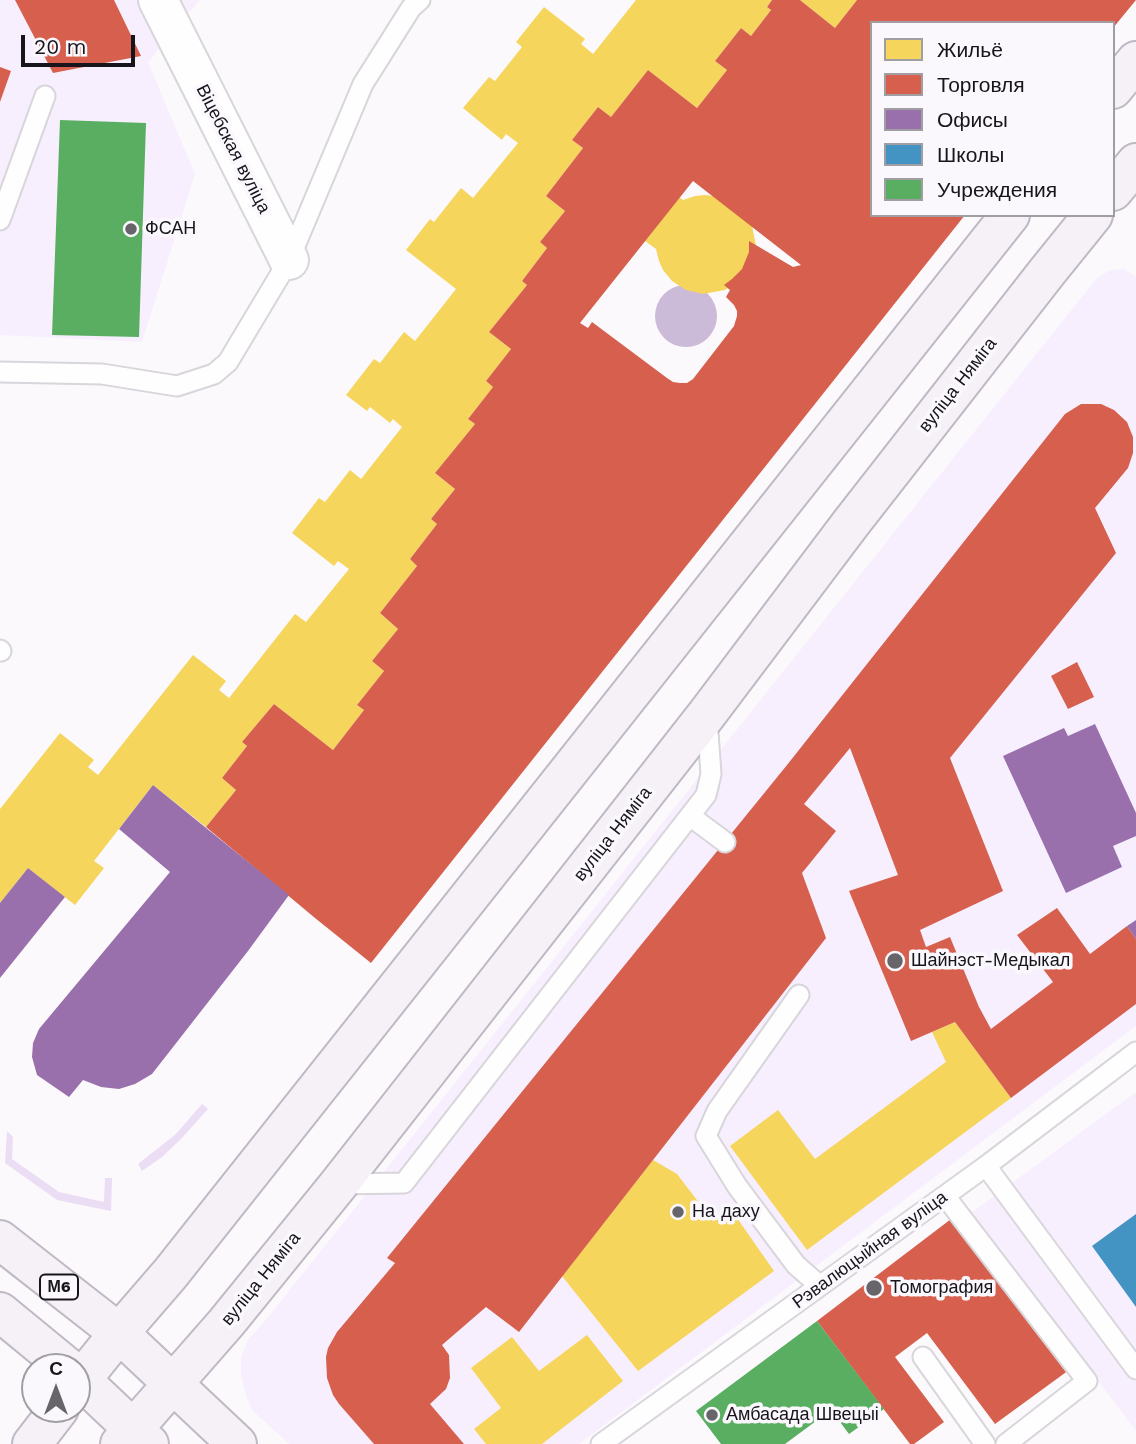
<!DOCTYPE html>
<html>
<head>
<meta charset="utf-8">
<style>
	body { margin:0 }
	#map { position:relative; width:1136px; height:1444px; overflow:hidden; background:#fbf9fc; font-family:"Work Sans",sans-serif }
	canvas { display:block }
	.legend { position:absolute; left:870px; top:21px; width:245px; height:196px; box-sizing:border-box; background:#fbf8fd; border:2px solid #a09da3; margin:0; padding:9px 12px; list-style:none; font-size:21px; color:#18141b }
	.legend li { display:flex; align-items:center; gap:14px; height:35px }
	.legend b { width:35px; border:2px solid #a09da3 }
	.north { position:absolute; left:21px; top:1353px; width:70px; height:70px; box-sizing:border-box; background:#fbf8fd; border:2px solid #a09da3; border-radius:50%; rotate:0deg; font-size:19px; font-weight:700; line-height:28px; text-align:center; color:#18141b }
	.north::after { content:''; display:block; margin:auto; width:24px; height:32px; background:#67646a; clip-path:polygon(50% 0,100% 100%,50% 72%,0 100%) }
	.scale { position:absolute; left:21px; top:35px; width:114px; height:32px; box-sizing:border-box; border:4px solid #18141b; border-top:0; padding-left:9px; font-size:21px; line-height:24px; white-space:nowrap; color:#18141b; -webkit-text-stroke:5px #fbf8fd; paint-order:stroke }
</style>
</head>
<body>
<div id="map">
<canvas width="1136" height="1444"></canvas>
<ul class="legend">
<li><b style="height:19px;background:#f6d55c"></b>Жильё</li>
<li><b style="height:19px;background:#d6604d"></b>Торговля</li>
<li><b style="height:19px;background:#9970ab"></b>Офисы</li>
<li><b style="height:19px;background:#4393c3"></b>Школы</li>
<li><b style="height:19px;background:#5aae61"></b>Учреждения</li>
</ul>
<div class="north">С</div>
<div class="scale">20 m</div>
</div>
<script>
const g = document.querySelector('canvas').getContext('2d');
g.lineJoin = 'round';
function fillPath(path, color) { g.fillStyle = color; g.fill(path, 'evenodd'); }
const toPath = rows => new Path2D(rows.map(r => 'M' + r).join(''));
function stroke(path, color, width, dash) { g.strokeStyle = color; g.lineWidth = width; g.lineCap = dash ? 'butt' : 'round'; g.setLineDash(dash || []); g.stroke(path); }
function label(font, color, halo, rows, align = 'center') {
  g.font = font + ' "Work Sans",sans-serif'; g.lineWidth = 7; g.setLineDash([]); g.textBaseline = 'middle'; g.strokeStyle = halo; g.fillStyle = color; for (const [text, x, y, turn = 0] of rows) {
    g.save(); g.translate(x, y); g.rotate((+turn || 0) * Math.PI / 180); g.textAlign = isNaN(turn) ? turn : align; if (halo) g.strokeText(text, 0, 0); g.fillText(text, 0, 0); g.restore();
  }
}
const built = toPath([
	[0,0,200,0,148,62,195,174,142,342,0,335],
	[1124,269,1134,275,1136,278,1136,1026,579,1444,289,1444,252,1410,246,1396,241,1374,241,1358,248,1340,269,1316,1097,278,1110,270],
	[1136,1092,1136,1431,971,1213]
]);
const green = toPath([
	[202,1104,208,1109,181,1139,162,1157,142,1171,138,1164,176,1134],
	[7,1131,13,1137,12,1159,59,1192,104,1202,105,1178,112,1178,111,1211,57,1200,5,1163]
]);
const water = toPath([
	'655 316a31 31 0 1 1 62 0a31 31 0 1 1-62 0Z'
]);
const homes = toPath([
	[636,0,772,0,767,7,771,10,751,36,741,28,715,61,727,70,697,108,648,70,611,117,598,107,572,140,583,148,546,196,565,211,540,242,547,248,522,281,527,285,489,332,511,349,486,381,493,387,468,419,475,424,435,473,455,489,431,519,437,524,410,559,417,566,380,613,398,629,372,661,384,671,357,705,364,710,333,750,274,704,242,742,247,746,222,778,236,790,206,827,153,785,94,861,104,868,75,905,28,868,0,903,0,809,60,733,94,760,88,767,98,775,193,655,226,681,219,690,229,698,295,614,306,622,349,569,338,561,334,566,292,533,319,498,325,502,350,470,361,479,402,427,393,419,390,423,370,407,367,411,346,395,374,359,380,363,404,332,415,341,456,289,406,250,430,219,434,222,461,188,473,198,518,143,506,134,502,140,463,108,489,77,495,81,522,47,516,42,544,7,585,39,581,44,593,54],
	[800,0,857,0,835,28],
	[705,195,722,197,737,206,752,225,756,246,751,267,742,279,725,290,703,294,686,290,672,281,663,270,659,261,656,249,645,241,679,197,683,200,695,196],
	[955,1022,1011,1098,807,1250,730,1146,778,1110,815,1159,946,1062,932,1032],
	[653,1160,677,1174,713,1221,730,1208,774,1271,638,1371,562,1276],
	[587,1335,623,1381,542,1444,486,1444,474,1429,501,1408,471,1368,512,1337,539,1371]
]);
const shops = toPath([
	[15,0,114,0,141,56,53,73],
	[772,0,800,0,835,28,857,0,1136,0,1113,28,1113,23,872,23,872,215,965,215,371,963,315,918,206,827,236,790,222,778,247,746,242,742,274,704,333,750,364,710,357,705,384,671,372,661,398,629,380,613,417,566,410,559,437,524,431,519,455,489,435,473,475,424,468,419,493,387,486,381,511,349,489,332,527,285,522,281,547,248,540,242,565,211,546,196,583,148,572,140,598,107,611,117,648,70,697,108,727,70,715,61,741,28,751,36,771,10,767,7],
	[693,181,801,265,793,267,749,241,749,252,742,269,732,279,724,285,730,290,726,297,734,305,737,311,737,316,734,326,693,379,687,383,680,383,673,382,667,378,592,322,588,328,580,323],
	[0,67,11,71,0,102],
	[1081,404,1101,404,1114,410,1127,422,1133,437,1133,453,1128,468,1095,508,1116,553,950,758,1003,891,920,930,926,947,950,937,979,1007,991,1029,1053,982,1017,935,1057,908,1090,954,1127,926,1136,939,1136,1004,1011,1098,955,1022,911,1041,849,891,898,875,850,748,804,804,836,831,802,873,826,938,519,1332,486,1307,442,1345,449,1355,450,1378,446,1389,430,1404,464,1444,374,1444,339,1404,333,1395,327,1378,326,1357,328,1348,337,1332,395,1263,387,1258,787,765,1065,414],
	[1077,662,1094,697,1068,709,1051,676],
	[955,1216,1069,1370,995,1424,927,1333,895,1357,944,1422,914,1444,910,1444,817,1321]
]);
const offices = toPath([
	[1095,724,1136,813,1136,836,1113,846,1122,867,1066,893,1003,756,1064,728,1068,736],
	[153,785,289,895,248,951,152,1074,135,1084,119,1089,101,1087,83,1080,69,1097,37,1075,32,1057,33,1043,39,1029,170,872,119,829],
	[28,868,65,897,0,978,0,903],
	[1136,920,1136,939,1127,926]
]);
const schools = toPath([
	[1136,1214,1136,1307,1092,1246]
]);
const public = toPath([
	[60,120,146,123,139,337,52,335],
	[817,1321,884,1409,849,1434,831,1410,785,1444,721,1444,696,1411]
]);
const service = toPath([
	[0,220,45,96],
	[0,372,102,374,177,386,214,374,228,362,289,260,363,84,411,8,420,0],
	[0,650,1,651],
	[690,816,725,842],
	[799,995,717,1111,706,1136,737,1186,796,1265,820,1286],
	[986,1166,1136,1369],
	[339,1184,404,1183,706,795,711,774,707,718],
	[945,1196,1087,1381,1006,1444],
	[923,1357,985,1444],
	[601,1444,986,1166,1136,1052]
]);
const minor = toPath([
	[158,0,289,260]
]);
const primary = toPath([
	[1113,89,1136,61],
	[1113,191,1136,163],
	[0,1240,119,1333,237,1444],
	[0,1312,67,1367],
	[77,1376,149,1444],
	[77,1385,119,1333,170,1274,1010,215],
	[32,1444,59,1409],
	[120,1444,226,1323,338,1185,707,714,851,523,1047,272,1093,215]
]);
const markers = [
	[131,229,7,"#67646a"],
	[895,961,9,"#67646a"],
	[678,1212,7,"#67646a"],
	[874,1288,9,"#67646a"],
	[712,1415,7,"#67646a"]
];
const shields = [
	[59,1287,38]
];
const shieldNames = [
	["М6",59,1287]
];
const streetNames = [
	["Віцебская вуліца",233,149,63],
	["вуліца Няміга",958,385,-52],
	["вуліца Няміга",613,834,-52],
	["Рэвалюцыйная вуліца",870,1250,-36],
	["вуліца Няміга",261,1279,-51]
];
const poiNames = [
	["ФСАН",145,229],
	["Шайнэст-Медыкал",911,961],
	["На даху",692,1212],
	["Томография",890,1288],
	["Амбасада Швецыі",726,1415]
];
fillPath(built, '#f7effd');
fillPath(green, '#eaddf4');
fillPath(water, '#cbbad8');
fillPath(homes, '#f6d55c');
fillPath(shops, '#d6604d');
fillPath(offices, '#9970ab');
fillPath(schools, '#4393c3');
fillPath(public, '#5aae61');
stroke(service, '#d8d5db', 23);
stroke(minor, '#d8d5db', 42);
stroke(primary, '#c0b9c5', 42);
stroke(service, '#fefeff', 19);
stroke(minor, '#fefeff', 38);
stroke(primary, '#f5f1f7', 38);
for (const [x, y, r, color] of markers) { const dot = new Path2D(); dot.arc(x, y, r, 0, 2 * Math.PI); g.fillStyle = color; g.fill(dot); stroke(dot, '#fbf8fd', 2.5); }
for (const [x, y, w] of shields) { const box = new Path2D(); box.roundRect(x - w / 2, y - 12.5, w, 25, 5); g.fillStyle = '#fbf8fd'; g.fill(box); stroke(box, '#18141b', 2); }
label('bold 16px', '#18141b', null, shieldNames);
label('18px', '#18141b', '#fbf8fd', streetNames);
label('18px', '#18141b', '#fbf8fd', poiNames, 'left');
</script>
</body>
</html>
